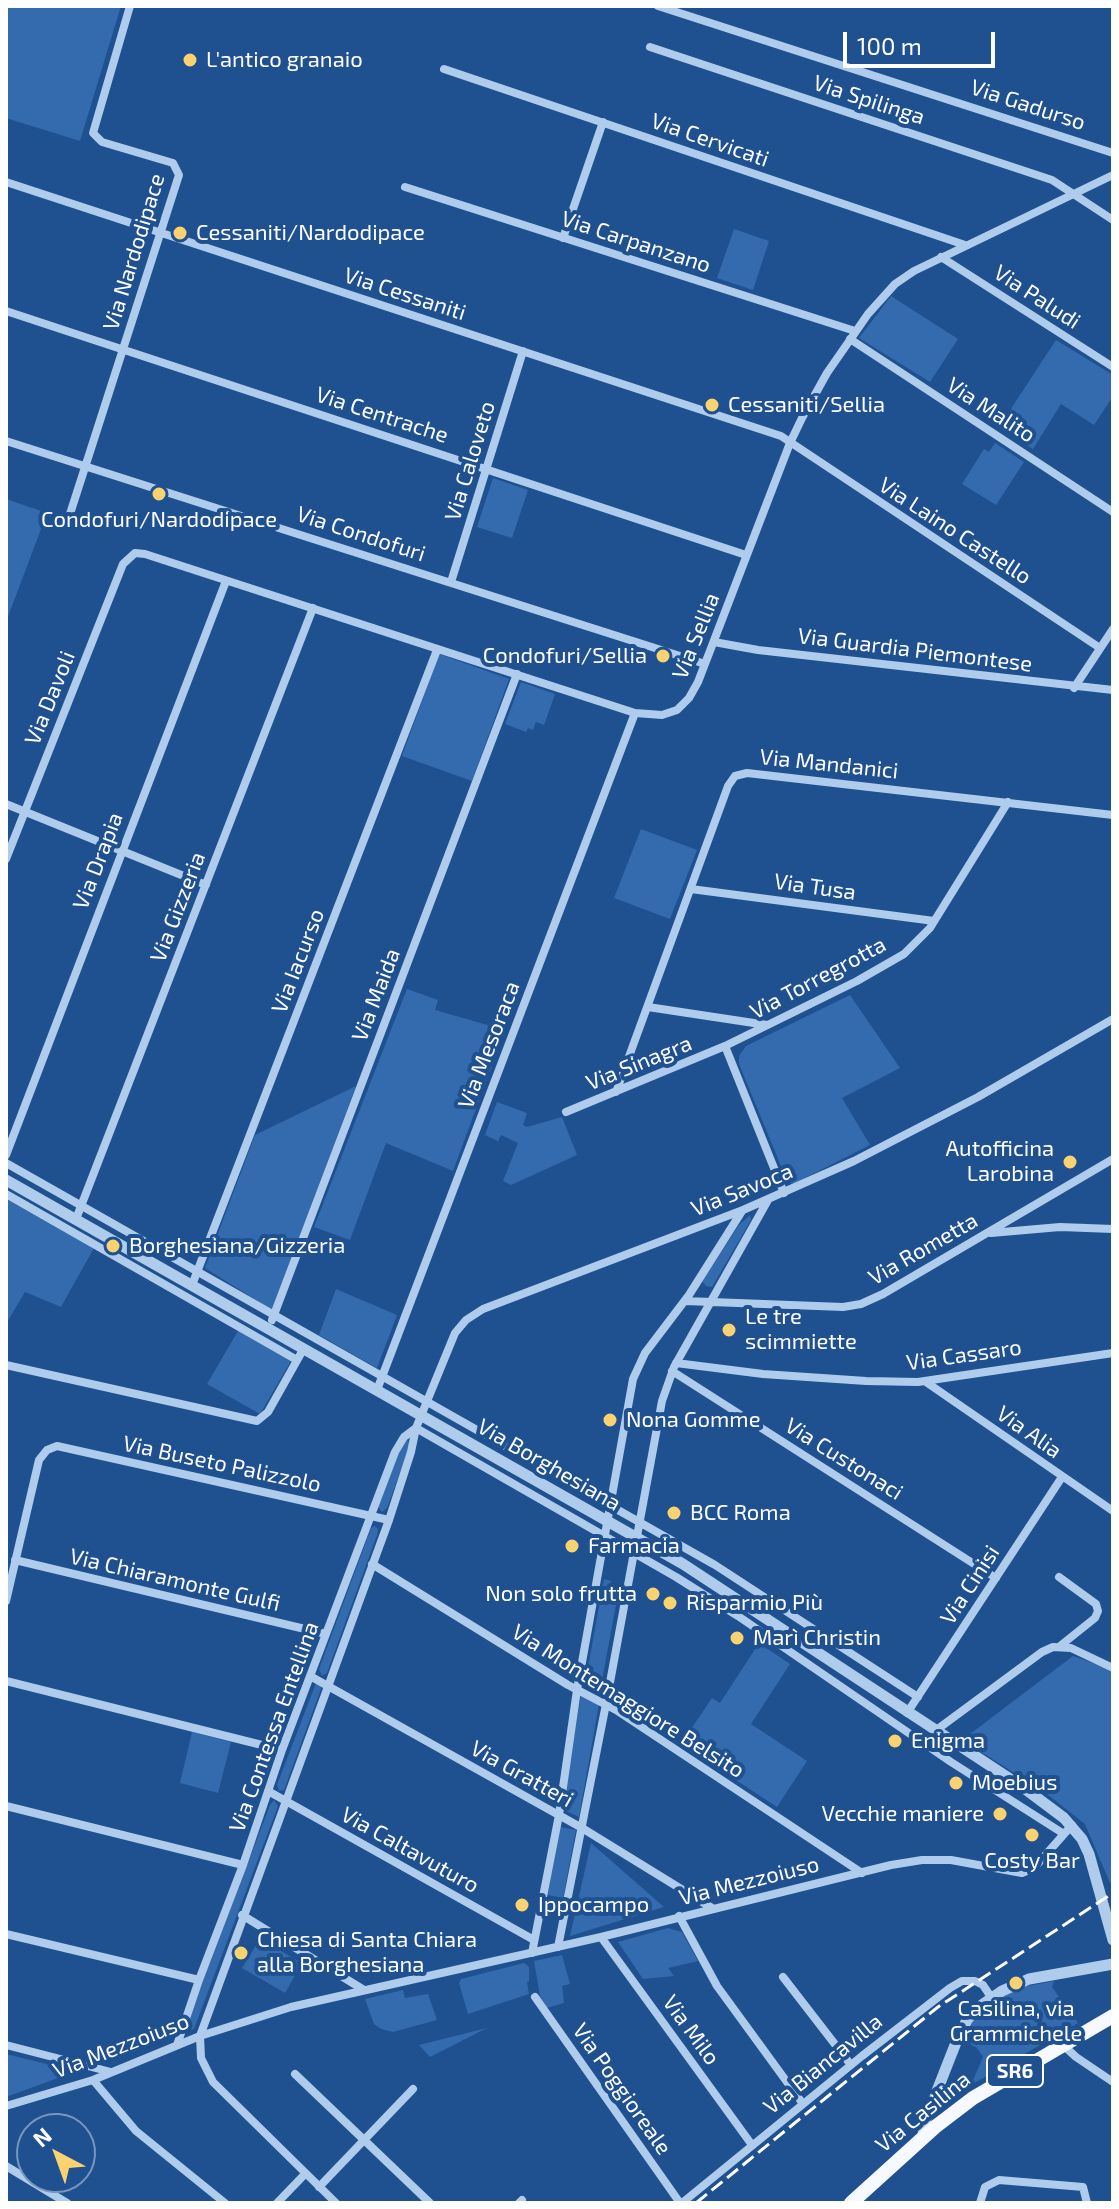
<!DOCTYPE html>
<html>
<head>
<meta charset="utf-8">
<style>
	body { margin:0 }
	#map { position:relative; width:1119px; height:2209px; overflow:hidden; background:#1f5190; font-family:"Exo 2",sans-serif }
	canvas { display:block }
	.frame { position:absolute; inset:0; border:8px solid #fff; pointer-events:none }
	.north { position:absolute; left:16px; top:2113px; width:80px; height:80px; box-sizing:border-box; background:#1f5190; border:2px solid #7997bc; border-radius:50%; rotate:319deg; font-size:22px; font-weight:700; line-height:32px; text-align:center; color:#fff }
	.north::after { content:''; display:block; margin:auto; width:28px; height:36px; background:#fbd270; clip-path:polygon(50% 0,100% 100%,50% 72%,0 100%) }
	.scale { position:absolute; left:843px; top:32px; width:152px; height:36px; box-sizing:border-box; border:4px solid #fff; border-top:0; padding-left:10px; font-size:24px; line-height:28px; white-space:nowrap; color:#fff; -webkit-text-stroke:6px #1f5190; paint-order:stroke }
</style>
</head>
<body>
<div id="map">
<canvas width="1119" height="2209"></canvas>
<div class="frame"></div>
<div class="north">N</div>
<div class="scale">100 m</div>
</div>
<script>
const g = document.querySelector('canvas').getContext('2d');
g.lineJoin = 'round';
function fillPath(path, color) { g.fillStyle = color; g.fill(path, 'evenodd'); }
const toPath = rows => new Path2D(rows.map(r => 'M' + r).join(''));
function stroke(path, color, width, dash) { g.strokeStyle = color; g.lineWidth = width; g.lineCap = dash ? 'butt' : 'round'; g.setLineDash(dash || []); g.stroke(path); }
function label(font, color, halo, rows, align = 'center') {
  g.font = font + ' "Exo 2",sans-serif'; g.lineWidth = 8; g.setLineDash([]); g.textBaseline = 'middle'; g.strokeStyle = halo; g.fillStyle = color; for (const [text, x, y, turn = 0] of rows) {
    g.save(); g.translate(x, y); g.rotate((+turn || 0) * Math.PI / 180); g.textAlign = isNaN(turn) ? turn : align; if (halo) g.strokeText(text, 0, 0); g.fillText(text, 0, 0); g.restore();
  }
}
const green = toPath([
	[6,6,121,6,80,141,6,118],
	[734,229,769,241,753,290,717,278],
	[891,296,958,339,930,382,859,338],
	[1056,340,1113,375,1113,396,1094,425,1061,404,1033,449,999,427],
	[995,443,1024,462,996,505,962,484,984,449,989,452],
	[493,478,528,490,512,538,477,527],
	[6,499,47,513,6,622],
	[439,654,509,679,472,781,402,756],
	[521,682,555,694,544,725,536,722,533,730,528,728,526,732,505,724],
	[641,829,697,850,670,919,614,898],
	[407,989,438,1000,435,1010,505,1030,453,1171,386,1143,350,1240,314,1227],
	[850,995,900,1068,842,1098,870,1145,795,1183,788,1183,739,1064,739,1056,746,1046],
	[356,1086,272,1310,205,1268,255,1135],
	[497,1102,527,1113,523,1125,527,1127,562,1117,577,1155,511,1185,503,1181,518,1143,501,1135,498,1141,485,1135],
	[6,1199,94,1248,61,1307,25,1292,6,1324],
	[750,1215,751,1220,712,1287,706,1286,702,1281,739,1225],
	[336,1289,397,1315,377,1368,319,1335],
	[238,1331,291,1361,260,1414,207,1384],
	[408,1440,410,1445,387,1508,382,1512,378,1507,402,1443],
	[375,1526,378,1529,377,1535,327,1673,322,1676,319,1669,371,1528],
	[604,1579,611,1581,610,1587,619,1589,600,1691,585,1684],
	[759,1643,790,1664,751,1724,807,1761,777,1807,681,1744,712,1698,720,1703],
	[1073,1656,1107,1668,1113,1673,1113,1881,1110,1883,1085,1824,1043,1791,962,1740],
	[316,1683,321,1685,321,1689,284,1790,279,1791,277,1785],
	[581,1695,599,1704,579,1817,562,1809],
	[192,1732,231,1742,218,1793,180,1783],
	[274,1800,278,1806,194,2029,187,2031,188,2020,270,1805],
	[560,1827,576,1830,563,1898,547,1895],
	[591,1843,664,1907,570,1936],
	[668,1928,682,1932,698,1961,668,1968,674,1976,643,1979,618,1942],
	[260,1939,302,1963,285,1993,242,1968],
	[562,1955,570,1984,562,1986,564,2003,547,2008,540,1996,534,1961],
	[524,1963,529,1967,529,1981,527,1982,529,1994,468,2014,459,1983,461,1979],
	[1054,1981,1052,1987,1078,2023,971,2085,983,2057,977,2048,962,2040,974,2016,1017,1988],
	[403,1990,405,1998,428,1994,437,2020,393,2032,381,2029,374,2024,365,1999],
	[487,2028,430,2057,419,2045],
	[6,2054,67,2069,69,2074,6,2097]
]);
const minor = toPath([
	[658,6,1113,153],
	[650,47,1052,180,1113,220],
	[444,69,965,245],
	[6,182,781,436,1100,648],
	[405,187,855,331],
	[563,238,603,122],
	[941,257,1113,367],
	[6,311,746,555],
	[850,339,1113,512],
	[6,441,705,664],
	[69,517,179,175,173,163,102,142,93,133,130,6],
	[451,582,523,351],
	[714,642,758,650,1113,690],
	[1074,688,1113,629],
	[6,804,206,885],
	[6,859,123,564,135,553,145,554,635,713,662,715,677,710,689,698,698,682,790,443,802,418,827,373,868,314,895,284,914,271,1113,175],
	[691,889,934,921],
	[648,1007,767,1025],
	[725,1046,784,1193],
	[616,1092,728,786,735,776,747,773,1113,815],
	[566,1112,725,1046,857,981,904,954,930,928,1008,802],
	[6,1155,226,581],
	[6,1163,715,1565,918,1697],
	[6,1194,297,1360],
	[76,1219,313,608],
	[991,1233,1060,1227,1113,1229],
	[192,1285,437,650],
	[685,1301,843,1307,861,1304,883,1294,1113,1159],
	[272,1320,517,674],
	[676,1363,763,1374,866,1381,918,1382,1113,1353],
	[6,1365,257,1421,268,1412,304,1348],
	[672,1371,996,1578],
	[926,1382,1113,1511],
	[377,1390,635,713],
	[416,1428,676,1577,738,1616,951,1762,1064,1834],
	[15,1560,326,1634],
	[372,1564,568,1685,616,1710,862,1873],
	[1059,1577,1096,1604,1098,1611,1095,1618,1060,1646],
	[6,1601,39,1460,47,1450,57,1446,389,1520],
	[310,1676,582,1828,712,1908],
	[6,1681,282,1750],
	[907,1713,1062,1477],
	[935,1731,1042,1652,1053,1647,1071,1648,1113,1668],
	[268,1791,534,1940],
	[6,1806,243,1865],
	[242,1915,364,1990],
	[679,1916,717,1986,803,2104],
	[6,1934,199,1980],
	[601,1937,752,2145],
	[558,1947,606,1704,662,1401,674,1367,768,1200],
	[532,1953,559,1815,577,1690,633,1379,645,1353,689,1295,742,1211],
	[783,1977,851,2065],
	[535,1997,680,2203],
	[6,2045,111,2072],
	[177,2045,199,1980,243,1865,282,1750,395,1452,404,1437,416,1428],
	[1063,2045,1076,2057,1113,2082],
	[295,2074,430,2203],
	[93,2080,136,2131,225,2203],
	[6,2106,93,2080,200,2036,291,2007,601,1937,891,1865,922,1860,951,1860,1022,1873,1034,1868,1072,1825],
	[6,2166,67,2203],
	[319,2187,413,2089],
	[277,2203,305,2174],
	[336,2203,213,2082,201,2058,200,2036,389,1520,411,1452,416,1428,455,1333,466,1320,483,1309,743,1210,854,1161,978,1097,1113,1019],
	[519,2203,522,2200],
	[682,2203,862,2056,950,1988,962,1981,975,1981,983,1985,991,1997],
	[980,2203,985,2187,999,2180,1083,2187,1087,2203]
]);
const tertiary = toPath([
	[6,1180,683,1564,1024,1788,1064,1818,1082,1839,1089,1854,1113,1940],
	[923,2137,924,2124,957,2040,967,2020,976,2009,1002,1991,1029,1979,1113,1964]
]);
const primary = toPath([
	[851,2203,935,2127,973,2098,1113,2016]
]);
const rail = toPath([
	[696,2203,938,2007,1113,1893]
]);
const markers = [
	[190,60,8,"#fbd270"],
	[180,233,8,"#fbd270"],
	[712,405,8,"#fbd270"],
	[159,494,8,"#fbd270"],
	[663,656,8,"#fbd270"],
	[1070,1162,8,"#fbd270"],
	[113,1246,8,"#fbd270"],
	[729,1330,8,"#fbd270"],
	[610,1420,8,"#fbd270"],
	[674,1513,8,"#fbd270"],
	[572,1546,8,"#fbd270"],
	[653,1594,8,"#fbd270"],
	[670,1603,8,"#fbd270"],
	[737,1638,8,"#fbd270"],
	[895,1741,8,"#fbd270"],
	[956,1783,8,"#fbd270"],
	[1000,1814,8,"#fbd270"],
	[1032,1835,8,"#fbd270"],
	[522,1905,8,"#fbd270"],
	[241,1953,8,"#fbd270"],
	[1016,1983,8,"#fbd270"]
];
const shields = [
	[1015,2071,56]
];
const shieldNames = [
	["SR6",1015,2071]
];
const poiNames = [
	["L'antico granaio",206,60],
	["Cessaniti/Nardodipace",196,233],
	["Cessaniti/Sellia",728,405],
	["Condofuri/Nardodipace",159,520,"center"],
	["Condofuri/Sellia",647,656,"right"],
	["Autofficina",1054,1149,"right"],
	["Larobina",1054,1174,"right"],
	["Borghesiana/Gizzeria",129,1246],
	["Le tre",745,1317],
	["scimmiette",745,1342],
	["Nona Gomme",626,1420],
	["BCC Roma",690,1513],
	["Farmacia",588,1546],
	["Non solo frutta",637,1594,"right"],
	["Risparmio Più",686,1603],
	["Marì Christin",753,1638],
	["Enigma",911,1741],
	["Moebius",972,1783],
	["Vecchie maniere",984,1814,"right"],
	["Costy Bar",1032,1861,"center"],
	["Ippocampo",538,1905],
	["Chiesa di Santa Chiara",257,1940],
	["alla Borghesiana",257,1965],
	["Casilina, via",1016,2009,"center"],
	["Grammichele",1016,2034,"center"]
];
const streetNames = [
	["Via Spilinga",869,100,18],
	["Via Gadurso",1028,105,18],
	["Via Cervicati",710,140,19],
	["Via Carpanzano",636,242,18],
	["Via Nardodipace",134,252,-73],
	["Via Cessaniti",405,294,18],
	["Via Paludi",1037,297,33],
	["Via Malito",991,410,33],
	["Via Centrache",382,415,18],
	["Via Caloveto",470,461,-73],
	["Via Laino Castello",955,531,33],
	["Via Condofuri",361,534,18],
	["Via Sellia",696,636,-68],
	["Via Guardia Piemontese",915,650,7],
	["Via Davoli",50,698,-68],
	["Via Mandanici",829,764,6],
	["Via Drapia",98,861,-69],
	["Via Tusa",815,887,8],
	["Via Gizzeria",178,907,-69],
	["Via Iacurso",298,961,-69],
	["Via Torregrotta",818,978,-28],
	["Via Maida",376,995,-69],
	["Via Mesoraca",489,1045,-69],
	["Via Sinagra",639,1063,-22],
	["Via Savoca",742,1190,-22],
	["Via Rometta",923,1249,-30],
	["Via Cassaro",964,1355,-8],
	["Via Alia",1029,1432,35],
	["Via Custonaci",844,1459,32],
	["Via Buseto Palizzolo",222,1464,12],
	["Via Borghesiana",549,1465,30],
	["Via Chiaramonte Gulfi",175,1580,13],
	["Via Cinisi",970,1585,-57],
	["Via Montemaggiore Belsito",628,1701,32],
	["Via Contessa Entellina",274,1727,-70],
	["Via Gratteri",522,1774,29],
	["Via Caltavuturo",410,1850,29],
	["Via Mezzoiuso",749,1881,-14],
	["Via Milo",691,2030,54],
	["Via Mezzoiuso",121,2046,-21],
	["Via Biancavilla",823,2064,-39],
	["Via Poggioreale",622,2089,55],
	["Via Casilina",923,2112,-39]
];
fillPath(green, '#336bae');
stroke(minor, '#afcced', 8);
stroke(tertiary, '#afcced', 11);
stroke(primary, '#f6f9ff', 14);
stroke(rail, '#fff', 3, [14, 6]);
for (const [x, y, r, color] of markers) { const dot = new Path2D(); dot.arc(x, y, r, 0, 2 * Math.PI); g.fillStyle = color; g.fill(dot); stroke(dot, '#1f5190', 3); }
for (const [x, y, w] of shields) { const box = new Path2D(); box.roundRect(x - w / 2, y - 16, w, 32, 6); g.fillStyle = '#1f5190'; g.fill(box); stroke(box, '#fff', 2); }
label('bold 20px', '#fff', null, shieldNames);
label('22px', '#fff', '#1f5190', poiNames, 'left');
label('22px', '#fff', '#1f5190', streetNames);
</script>
</body>
</html>
